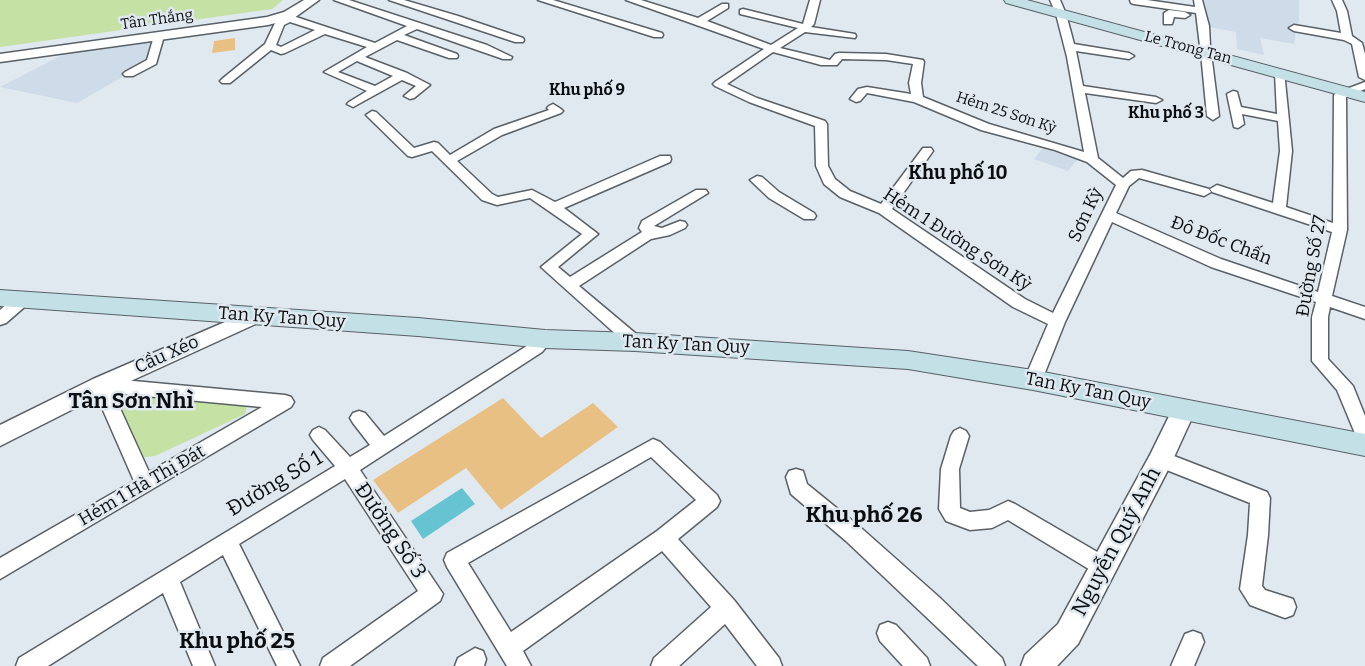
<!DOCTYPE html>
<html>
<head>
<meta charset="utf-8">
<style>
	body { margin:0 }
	canvas { display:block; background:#e0e8f0 }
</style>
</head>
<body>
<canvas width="1365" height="666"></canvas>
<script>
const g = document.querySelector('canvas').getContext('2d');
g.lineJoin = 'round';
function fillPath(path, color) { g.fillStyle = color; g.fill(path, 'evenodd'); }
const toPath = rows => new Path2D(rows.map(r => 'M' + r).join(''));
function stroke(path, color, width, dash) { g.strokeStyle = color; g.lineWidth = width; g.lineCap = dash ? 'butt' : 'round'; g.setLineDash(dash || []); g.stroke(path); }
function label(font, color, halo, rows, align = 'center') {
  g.font = font + ' Bitter,serif'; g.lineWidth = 5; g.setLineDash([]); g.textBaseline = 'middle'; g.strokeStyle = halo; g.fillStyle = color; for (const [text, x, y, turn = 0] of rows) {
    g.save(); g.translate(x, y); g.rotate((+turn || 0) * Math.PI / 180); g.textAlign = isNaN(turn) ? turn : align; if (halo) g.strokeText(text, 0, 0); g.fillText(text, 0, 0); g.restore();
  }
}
const built = toPath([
	[1199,0,1299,0,1299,19,1294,44,1260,38,1264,55,1237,49,1236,32,1204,26],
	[154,39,152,60,77,103,0,87,68,52],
	[1043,148,1077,160,1068,171,1034,159]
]);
const green = toPath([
	[0,0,283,0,272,9,0,47],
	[127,392,247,406,245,414,155,456,137,458,119,398]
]);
const water = toPath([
	[462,488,475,504,423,539,411,521]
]);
const building = toPath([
	[235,38,235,50,212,53,214,41],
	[503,398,541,438,593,403,618,427,501,510,466,468,398,513,373,480]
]);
const minor = toPath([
	[334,0,349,0,487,45,512,57,511,59,503,59,417,29,404,35,457,54,458,56,457,58,449,58,397,40,365,57,407,73,430,85,414,98,410,99,404,96,416,86,402,80,353,107,347,104,349,102,367,91,324,72,367,47,325,34,285,53,281,54,271,50,230,83,222,83,220,81,222,79,265,44,275,23,280,19,281,15,293,16,375,43,407,26,334,0],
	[290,22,315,30,281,47,276,45,284,25,290,22],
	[357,61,393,76,375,86,338,72,357,61],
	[389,0,404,0,458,16,523,38,524,40,523,42,515,42,389,0],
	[538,0,553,0,662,33,663,35,662,37,654,37,538,0],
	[626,0,641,0,698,18,722,4,728,4,728,8,707,21,771,45,798,28,740,14,740,10,743,9,803,24,810,0,820,0,814,24,811,27,855,34,856,36,855,38,805,32,780,48,830,60,835,54,839,53,886,54,923,60,924,62,921,83,923,97,989,124,1084,152,1067,57,1056,14,1050,0,1060,0,1066,14,1074,44,1129,53,1134,56,1129,59,1076,51,1083,86,1156,97,1162,100,1156,103,1085,93,1098,158,1123,178,1131,171,1142,170,1209,189,1211,192,1204,196,1139,178,1129,186,1116,213,1221,259,1318,292,1332,232,1212,192,1210,189,1217,185,1273,203,1280,151,1278,121,1242,114,1244,124,1238,128,1234,127,1227,94,1233,91,1237,92,1241,107,1277,114,1275,73,1280,70,1284,71,1292,151,1286,207,1333,223,1334,95,1336,93,1365,82,1365,89,1346,97,1347,230,1332,296,1365,307,1365,319,1330,307,1328,317,1328,359,1353,386,1365,416,1365,446,1359,443,1337,390,1312,361,1312,317,1316,302,1211,267,1112,222,1065,322,1042,380,1039,385,1033,387,1027,385,1024,380,1048,324,1013,307,879,213,840,197,824,184,816,166,815,126,749,102,715,86,713,84,715,82,764,49,626,0],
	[773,52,821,65,837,65,842,59,886,60,913,64,909,83,911,94,867,87,858,89,850,99,856,102,860,101,867,93,914,102,981,130,1055,150,1087,162,1116,185,1053,313,1025,299,892,209,933,151,931,148,923,148,881,204,850,191,835,179,828,166,827,124,825,121,757,98,727,84,773,52],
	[1130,0,1147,0,1195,7,1194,0,1202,0,1209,26,1210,46,1205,49,1200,46,1196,13,1134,4,1131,3,1130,0],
	[1332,0,1342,0,1347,11,1352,36,1362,43,1365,54,1365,80,1359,77,1352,44,1344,40,1294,31,1289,28,1294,25,1341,33,1337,11,1332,0],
	[1169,10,1185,12,1190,15,1185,18,1174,17,1172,24,1164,24,1164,13,1169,10],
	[159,33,164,36,156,64,133,76,125,76,123,74,125,72,147,60,154,36,159,33],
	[1206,50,1211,53,1219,116,1213,120,1207,116,1201,53,1206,50],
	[553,104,561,109,563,111,561,113,502,135,457,161,492,194,498,197,532,190,555,202,660,156,670,156,671,159,670,162,564,208,598,234,558,267,570,277,642,232,639,228,642,221,696,190,706,190,708,193,654,226,662,228,680,221,685,222,687,225,685,228,670,235,651,239,579,286,641,338,643,342,641,346,635,348,629,346,541,267,582,234,530,198,497,205,482,200,432,151,412,157,408,156,366,115,372,111,376,112,414,148,434,142,438,143,450,155,494,129,549,110,547,108,549,106,553,104],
	[757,176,762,177,779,192,814,213,816,216,814,219,804,219,769,198,750,180,757,176],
	[23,294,29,295,31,299,29,303,6,323,0,325,0,310,17,295,23,294],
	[545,333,551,335,553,339,542,352,360,470,443,594,440,601,350,666,320,666,323,658,418,591,345,479,239,544,300,666,277,666,223,555,180,582,215,666,193,666,163,593,48,666,16,666,19,658,335,466,313,440,310,435,313,430,319,427,325,430,350,457,370,445,353,423,350,418,353,413,359,411,365,413,384,436,530,344,539,335,545,333],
	[101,378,285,395,291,397,294,402,291,407,0,579,0,558,134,481,92,385,95,380,101,378],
	[113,393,262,407,149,472,113,393],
	[960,428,966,431,969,436,959,469,960,508,970,512,989,510,1008,501,1015,504,1111,560,1114,567,1111,574,1104,577,1097,574,1008,520,992,528,970,530,946,521,939,509,941,469,951,436,954,431,960,428],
	[653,439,660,442,717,495,720,501,717,507,678,539,734,600,779,658,782,666,757,666,725,624,679,666,651,666,654,658,711,607,662,551,523,651,531,666,507,666,447,567,444,560,447,553,653,439],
	[651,457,696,500,657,531,511,632,468,563,651,457],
	[1161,451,1267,492,1270,498,1268,535,1262,586,1265,590,1293,599,1296,607,1293,615,1285,618,1250,605,1240,589,1248,535,1250,503,1154,465,1152,459,1154,453,1161,451],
	[796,469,803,471,807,484,860,527,939,597,1002,658,1005,666,978,666,846,541,791,494,786,477,789,471,796,469],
	[888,622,896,625,927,658,930,666,903,666,880,641,877,633,880,625,888,622],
	[1193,631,1201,634,1204,642,1194,666,1171,666,1185,634,1193,631],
	[475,648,483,651,486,659,484,666,455,666,458,658,475,648]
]);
const tertiary = toPath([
	[304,0,319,0,294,18,268,25,0,62,0,54,267,17,284,12,304,0],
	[255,309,262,311,265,316,262,321,109,391,0,446,0,425,93,379,255,309],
	[1184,400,1192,402,1196,409,1170,466,1078,644,1057,666,1021,666,1025,655,1058,624,1151,453,1176,402,1184,400]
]);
const secondary = toPath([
	[1004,0,1027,0,1365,92,1365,102,1006,3,1004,0],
	[0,290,418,318,545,330,635,333,908,351,1033,370,1365,434,1365,456,1033,390,908,369,635,351,545,348,418,336,0,306,0,290]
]);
const farStreetnames = [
	["Tân Thắng",157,20,-8],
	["Le Trong Tan",1188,48,15],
	["Hẻm 25 Sơn Kỳ",1006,113,18]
];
const farNeighbourhoodnames = [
	["Khu phố 9",587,91],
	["Khu phố 3",1166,114]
];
const streetNames = [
	["Sơn Kỳ",1086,215,-65],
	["Hẻm 1 Đường Sơn Kỳ",957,240,33],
	["Đô Đốc Chấn",1221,241,21],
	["Đường Số 27",1312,266,-80],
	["Tan Ky Tan Quy",282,318,4],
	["Tan Ky Tan Quy",686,345,3],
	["Cầu Xéo",167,355,-24],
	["Tan Ky Tan Quy",1088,391,11],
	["Hẻm 1 Hà Thị Đát",142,486,-30]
];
const neighbourhoodNames = [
	["Khu phố 10",958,174]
];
const nearStreetnames = [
	["Đường Số 1",275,484,-31],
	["Đường Số 3",390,531,56],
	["Nguyễn Quý Anh",1117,542,-62]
];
const districtNames = [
	["Tân Sơn Nhì",131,402]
];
const nearNeighbourhoodnames = [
	["Khu phố 26",864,516],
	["Khu phố 25",237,642]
];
fillPath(built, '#cedce9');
fillPath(green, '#c5e2a4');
fillPath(water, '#66c3d1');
fillPath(building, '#e9c083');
stroke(minor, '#596066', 3);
stroke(tertiary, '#596066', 3);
stroke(secondary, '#596066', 2);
fillPath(minor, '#fff');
fillPath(tertiary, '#fff');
fillPath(secondary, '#c3e0e7');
label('15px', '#0b0e10', '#e0e8f0', farStreetnames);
label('bold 16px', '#0b0e10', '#e0e8f0', farNeighbourhoodnames);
label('18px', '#0b0e10', '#e0e8f0', streetNames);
label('bold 19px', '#0b0e10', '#e0e8f0', neighbourhoodNames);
label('21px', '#0b0e10', '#e0e8f0', nearStreetnames);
label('bold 22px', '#0b0e10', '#e0e8f0', districtNames);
label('bold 22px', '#0b0e10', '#e0e8f0', nearNeighbourhoodnames);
</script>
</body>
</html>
